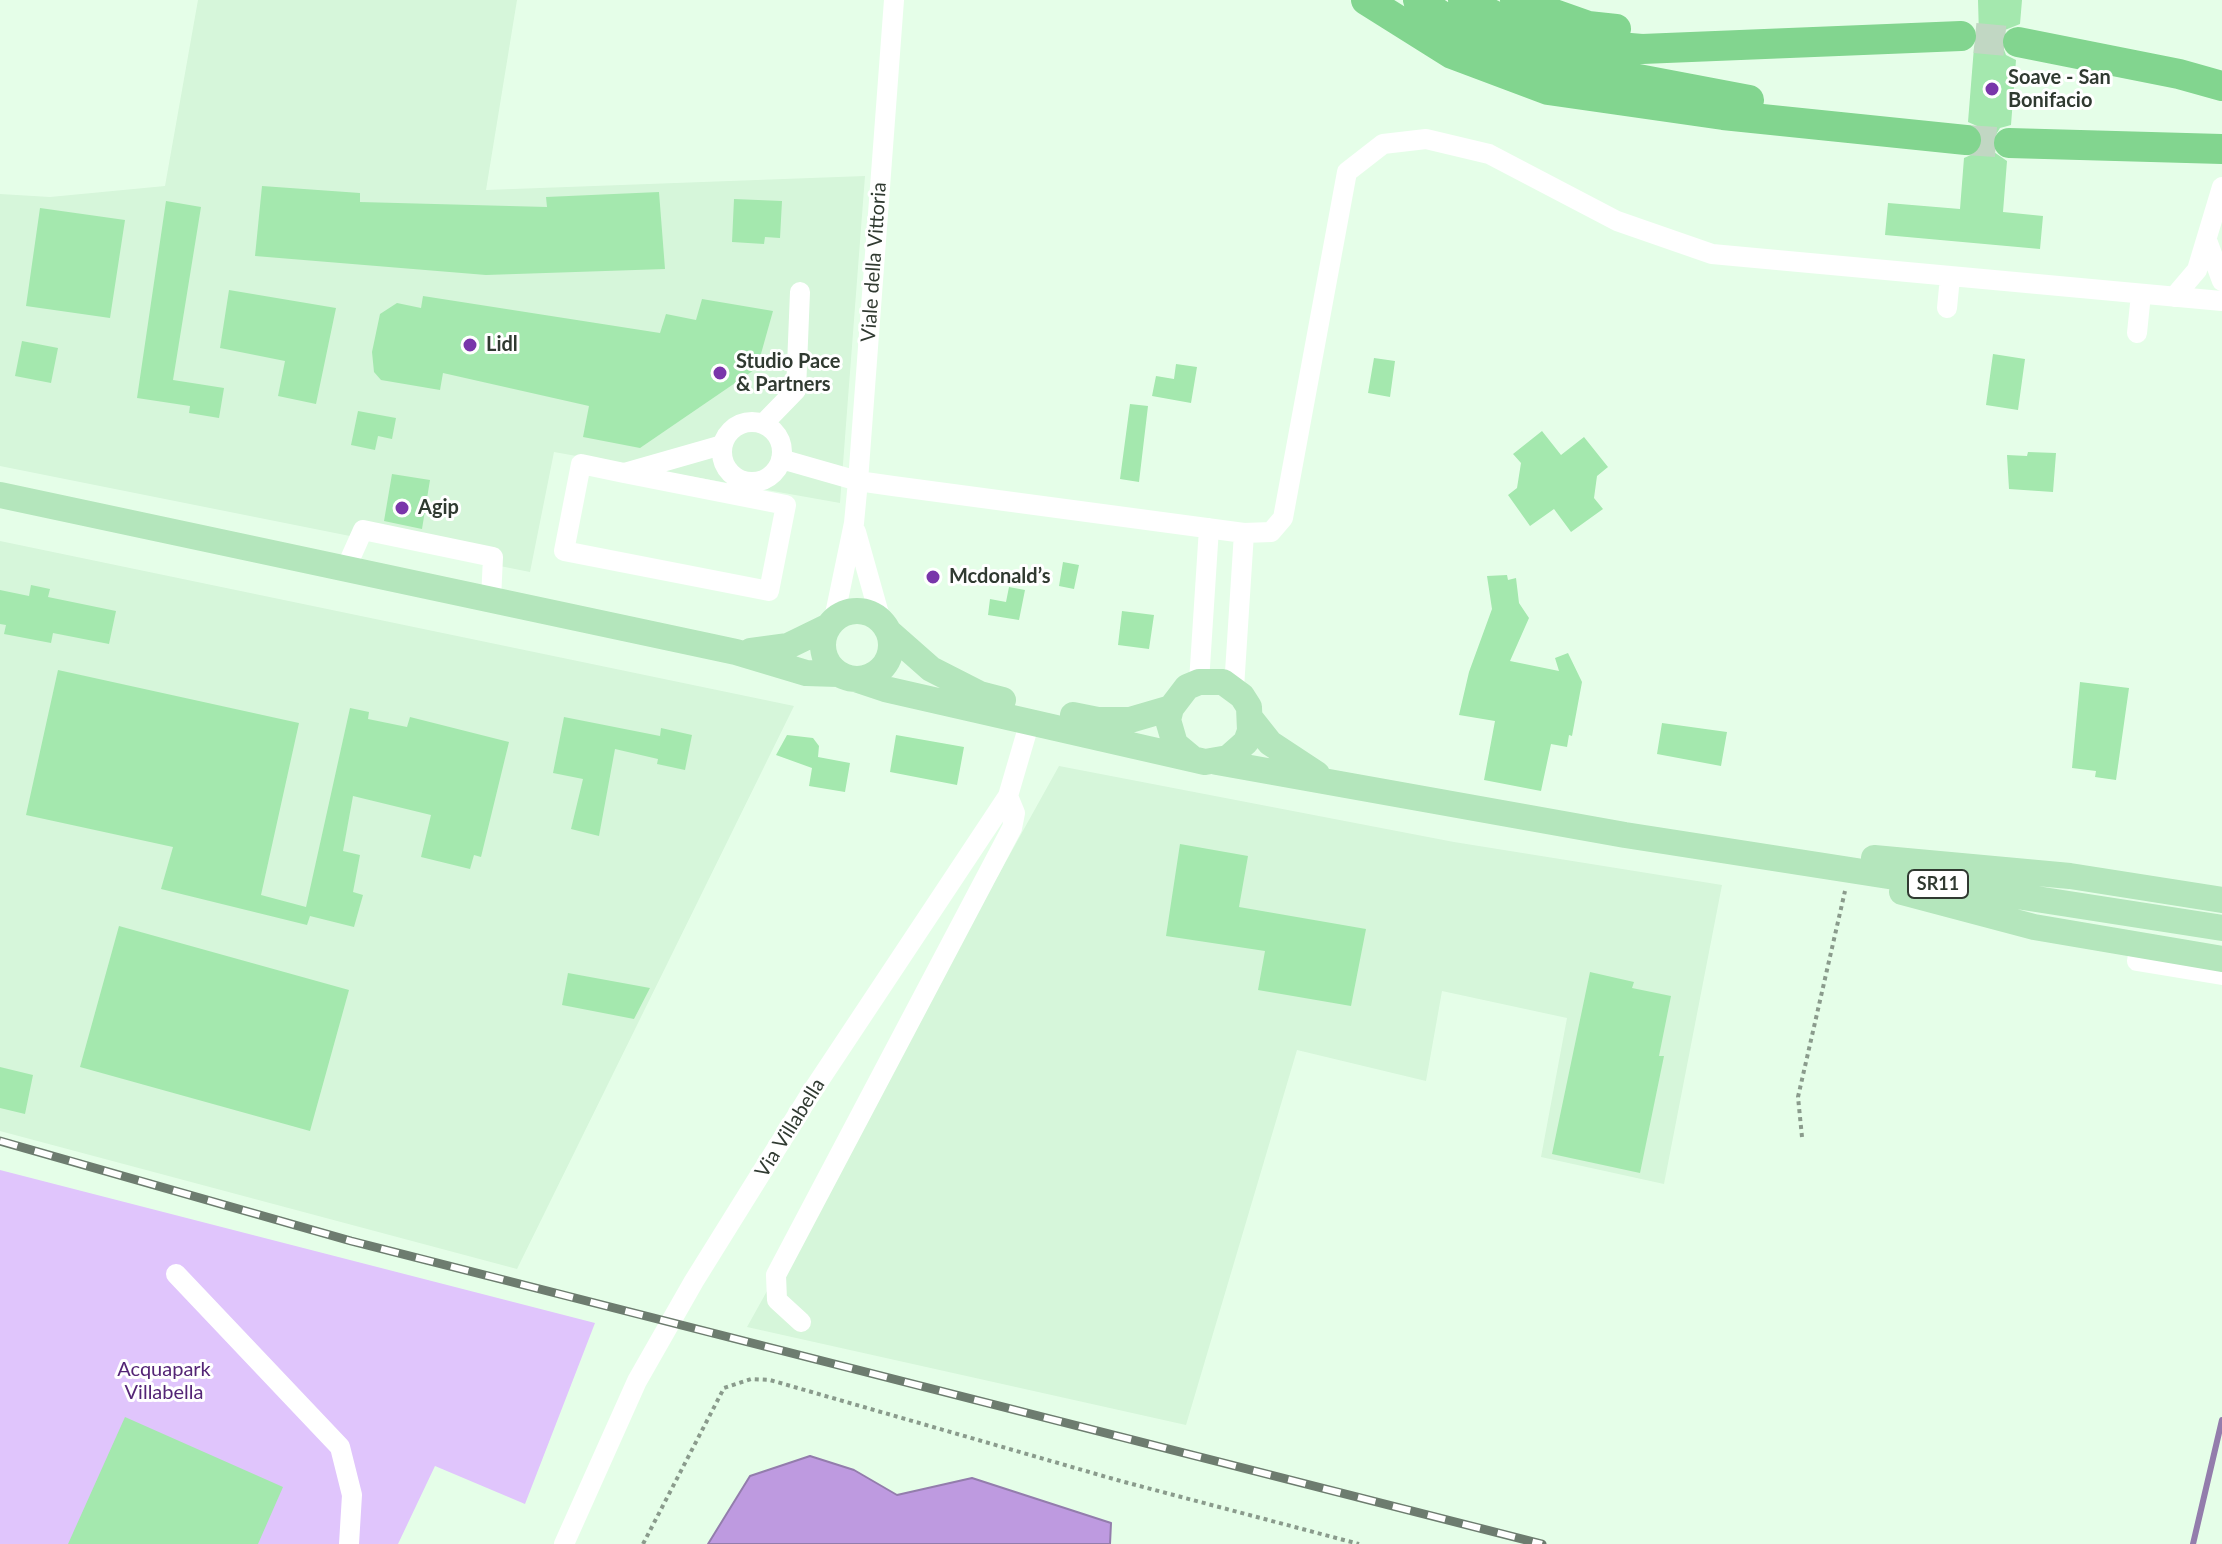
<!DOCTYPE html>
<html>
<head>
<meta charset="utf-8">
<style>
	body { margin:0 }
	canvas { display:block; background:#e5fee8 }
</style>
</head>
<body>
<canvas width="2222" height="1544"></canvas>
<script>
const g = document.querySelector('canvas').getContext('2d');
g.lineJoin = 'round';
function fillPath(path, color) { g.fillStyle = color; g.fill(path, 'evenodd'); }
const toPath = rows => new Path2D(rows.map(r => 'M' + r).join(''));
function stroke(path, color, width, dash) { g.strokeStyle = color; g.lineWidth = width; g.lineCap = dash ? 'butt' : 'round'; g.setLineDash(dash || []); g.stroke(path); }
function label(font, color, halo, rows, align = 'center') {
  g.font = font + ' Lato,sans-serif'; g.lineWidth = 6; g.setLineDash([]); g.textBaseline = 'middle'; g.strokeStyle = halo; g.fillStyle = color; for (const [text, x, y, turn = 0] of rows) {
    g.save(); g.translate(x, y); g.rotate((+turn || 0) * Math.PI / 180); g.textAlign = isNaN(turn) ? turn : align; if (halo) g.strokeText(text, 0, 0); g.fillText(text, 0, 0); g.restore();
  }
}
const built = toPath([
	[198,0,517,0,486,190,865,176,840,503,554,452,530,572,0,466,0,194,50,197,165,186],
	[0,541,794,706,517,1269,0,1131],
	[1059,766,1454,842,1722,885,1664,1184,1541,1157,1567,1018,1442,991,1426,1081,1297,1050,1186,1425,747,1327]
]);
const green = toPath([
	[0,1170,595,1323,525,1504,435,1466,398,1544,0,1544]
]);
const water = toPath([
	[810,1456,854,1470,897,1495,972,1478,1111,1523,1110,1544,708,1544,750,1476,810,1456]
]);
const stream = toPath([
	[2193,1544,2222,1420]
]);
const building = toPath([
	[1978,0,2022,0,2020,24,2005,30,2000,39,2006,55,2016,60,2011,125,2000,128,1991,143,1994,152,2007,161,2003,212,2043,216,2040,249,1885,235,1888,203,1960,209,1964,158,1980,151,1984,141,1977,126,1968,122,1974,47,1979,36],
	[262,186,360,193,360,202,547,207,546,197,659,192,665,269,486,275,255,256],
	[734,199,782,201,780,238,765,237,764,244,732,242],
	[166,201,201,207,173,380,224,388,219,418,189,413,190,406,137,398],
	[40,208,125,220,110,318,26,306],
	[229,290,336,308,316,404,278,396,285,361,220,348],
	[423,296,660,333,666,314,696,320,702,299,773,311,757,368,640,448,583,437,589,406,443,373,440,390,381,380,374,372,372,352,380,314,397,303,421,308],
	[22,341,58,348,51,383,15,376],
	[1993,354,2025,359,2018,410,1986,405],
	[1374,358,1395,361,1390,397,1368,393],
	[1176,364,1197,367,1191,403,1152,396,1156,376,1174,379],
	[1130,404,1148,406,1139,482,1120,479],
	[358,411,396,418,392,439,378,436,375,450,351,445],
	[1542,431,1561,455,1584,437,1608,467,1597,476,1594,498,1603,509,1571,532,1554,509,1530,526,1508,495,1517,488,1521,463,1513,454],
	[2028,452,2056,453,2053,492,2009,489,2007,455,2027,456],
	[392,474,430,480,422,529,384,521],
	[1063,562,1079,565,1074,589,1059,586],
	[1507,575,1508,580,1516,578,1519,603,1529,618,1510,661,1559,671,1555,658,1568,653,1582,682,1572,736,1569,735,1567,747,1551,744,1541,791,1484,780,1495,721,1459,715,1469,672,1492,609,1487,576],
	[31,585,50,589,48,597,116,611,109,644,53,633,51,643,4,634,6,625,0,624,0,590,29,596],
	[1009,587,1025,590,1019,620,988,615,990,599,1006,602],
	[1122,611,1154,615,1149,649,1118,645],
	[58,670,299,723,261,895,306,907,350,708,369,712,368,719,407,727,410,717,509,742,481,857,474,855,470,869,421,857,431,815,353,796,343,851,360,855,353,892,363,895,354,927,310,916,307,925,161,889,173,847,26,815],
	[2080,682,2129,688,2116,780,2095,777,2096,771,2072,768],
	[564,717,660,736,661,728,692,735,685,770,657,764,658,759,615,749,599,836,571,829,583,779,553,773],
	[1662,723,1727,732,1721,766,1657,754],
	[787,735,813,738,819,746,818,757,850,763,845,792,809,786,812,768,776,755],
	[896,735,964,747,957,785,890,772],
	[1180,844,1248,856,1239,907,1366,929,1351,1006,1258,990,1265,951,1166,936],
	[119,926,349,990,310,1131,80,1067],
	[1590,972,1634,982,1632,988,1671,996,1659,1056,1664,1056,1640,1173,1552,1154],
	[568,973,650,988,634,1019,562,1005],
	[0,1067,33,1075,25,1114,0,1108],
	[125,1417,283,1487,258,1544,68,1544]
]);
const highwayTunnel = toPath([
	[1975,38,2018,42],
	[1966,140,2009,143]
]);
const path = toPath([
	[1802,1137,1798,1097,1845,891],
	[643,1544,724,1388,751,1379,770,1380,1117,1480,1359,1544]
]);
const minor = toPath([
	[2208,243,2222,281],
	[2174,297,2197,270,2222,187],
	[1947,308,1950,277],
	[2137,333,2141,294],
	'722 452a30 30 0 1 1 60 0a30 30 0 1 1-60 0Z',
	[763,424,796,390,800,292],
	[781,459,858,481,893,486,1244,533,1271,532,1283,518,1347,172,1383,144,1426,139,1489,154,1617,221,1712,254,2222,301],
	[624,473,786,505,769,591,564,551,581,464,624,473,722,445],
	[856,532,881,621],
	[346,568,363,530,493,557,491,599],
	[834,619,854,523,858,481,894,0],
	[1199,682,1209,528],
	[1234,688,1244,533],
	[2140,945,2137,961,2222,975],
	[176,1274,340,1447,352,1495,349,1544],
	[801,1322,777,1300,776,1275,1012,828,1015,813,1008,796],
	[564,1544,637,1381,694,1281,811,1093,1008,796,1030,721]
]);
const major = toPath([
	[0,495,736,652,806,673,838,674],
	'823 645a34 34 0 1 1 68 0a34 34 0 1 1-68 0Z',
	[889,632,931,669,980,694,1003,700],
	[751,651,788,646,827,627],
	[858,680,885,689,1205,762,1228,758,1246,742,1250,731,1249,707,1242,696,1223,682,1199,682,1187,687,1171,708,1168,720,1175,744,1193,759],
	[1073,715,1098,720,1130,720,1171,708],
	[1251,719,1270,743,1317,774],
	[1217,762,1625,835,2222,928],
	[1874,858,2070,876,2222,900],
	[1902,892,2034,927,2222,959]
]);
const highway = toPath([
	[1366,0,1452,54,1548,90,1723,115,1966,140],
	[1418,0,1461,29,1538,60,1749,100],
	[1463,0,1525,31,1571,43,1642,49,1961,36],
	[1515,0,1588,26,1616,29],
	[2018,42,2179,74,2222,86],
	[2009,143,2222,149]
]);
const rail = toPath([
	[0,1141,351,1241,1542,1544]
]);
const markers = [
	[1992,89,8,"#7936aa"],
	[470,345,8,"#7936aa"],
	[720,373,8,"#7936aa"],
	[402,508,8,"#7936aa"],
	[933,577,8,"#7936aa"]
];
const shields = [
	[1938,884,60]
];
const shieldNames = [
	["SR11",1938,884]
];
const poiNames = [
	["Soave - San",2008,78],
	["Bonifacio",2008,101],
	["Lidl",486,345],
	["Studio Pace",736,362],
	["& Partners",736,385],
	["Agip",418,508],
	["Mcdonald’s",949,577]
];
const streetNames = [
	["Viale della Vittoria",874,262,-86],
	["Via Villabella",790,1128,-58]
];
const parkNames = [
	["Acquapark",164,1370],
	["Villabella",164,1393]
];
fillPath(built, '#d6f6da');
fillPath(green, '#e0c5fc');
fillPath(water, '#be9ae0');
stroke(water, '#937dac', 2);
stroke(stream, '#937dac', 6);
fillPath(building, '#a4e8ae');
stroke(highwayTunnel, '#c1d7c3', 30, [30, 15]);
stroke(path, '#8a9b8c', 4, [4, 4]);
stroke(minor, '#fff', 20);
stroke(major, '#b4e6bc', 26);
stroke(highway, '#82d58f', 30);
stroke(rail, '#6d7c6f', 9);
stroke(rail, '#fff', 6, [18]);
for (const [x, y, r, color] of markers) { const dot = new Path2D(); dot.arc(x, y, r, 0, 2 * Math.PI); g.fillStyle = color; g.fill(dot); stroke(dot, '#fff', 3); }
for (const [x, y, w] of shields) { const box = new Path2D(); box.roundRect(x - w / 2, y - 14, w, 28, 6); g.fillStyle = '#fff'; g.fill(box); stroke(box, '#303a31', 2); }
label('bold 18px', '#303a31', null, shieldNames);
label('bold 20px', '#303a31', '#fff', poiNames, 'left');
label('20px', '#303a31', '#fff', streetNames);
label('20px', '#542576', '#fff', parkNames);
</script>
</body>
</html>
